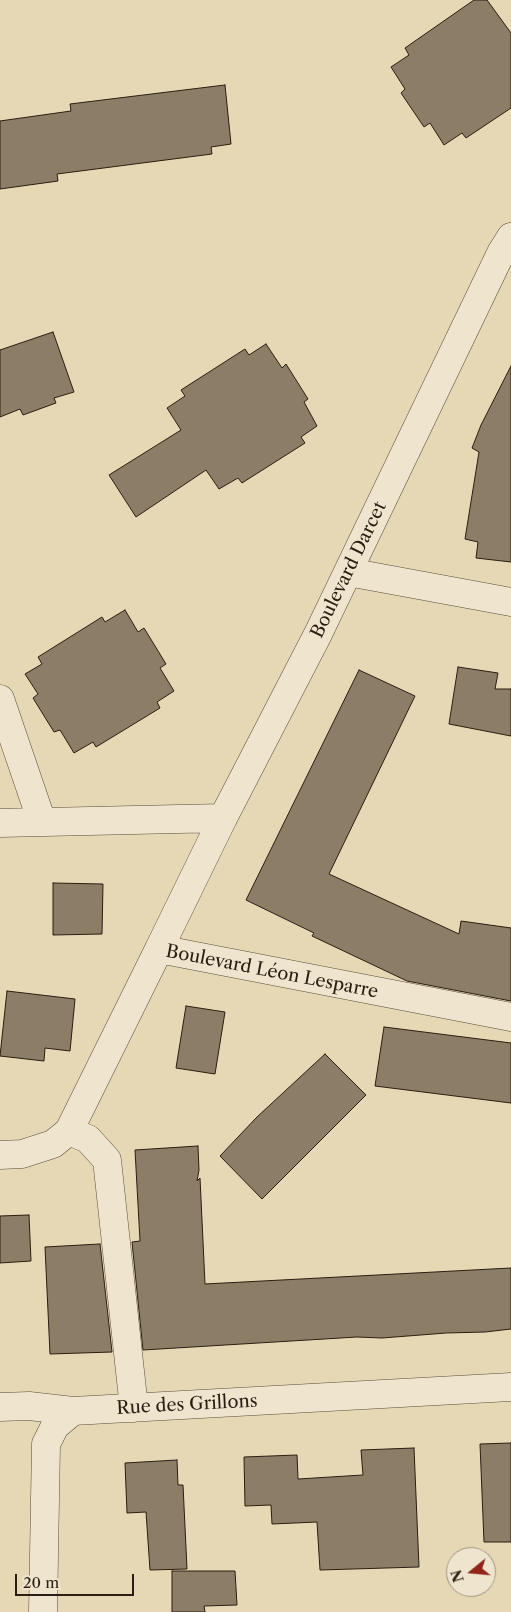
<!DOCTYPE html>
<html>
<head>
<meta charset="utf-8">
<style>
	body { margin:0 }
	#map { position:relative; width:511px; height:1612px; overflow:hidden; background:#e6d7b5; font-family:"Libre Caslon Text",serif }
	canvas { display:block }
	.north { position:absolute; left:446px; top:1547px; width:50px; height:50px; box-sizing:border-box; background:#efe5cf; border:1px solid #a09583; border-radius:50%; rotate:253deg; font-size:14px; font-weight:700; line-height:20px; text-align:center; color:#2a1d11 }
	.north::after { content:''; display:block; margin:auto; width:18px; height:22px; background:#8f2418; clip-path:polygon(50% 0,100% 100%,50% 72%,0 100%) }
	.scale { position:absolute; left:15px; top:1574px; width:119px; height:22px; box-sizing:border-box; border:2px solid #2a1d11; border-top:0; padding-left:6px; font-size:15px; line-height:18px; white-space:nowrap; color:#2a1d11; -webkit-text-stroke:4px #efe5cf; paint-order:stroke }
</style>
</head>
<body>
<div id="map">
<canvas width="511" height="1612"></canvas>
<div class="north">N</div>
<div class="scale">20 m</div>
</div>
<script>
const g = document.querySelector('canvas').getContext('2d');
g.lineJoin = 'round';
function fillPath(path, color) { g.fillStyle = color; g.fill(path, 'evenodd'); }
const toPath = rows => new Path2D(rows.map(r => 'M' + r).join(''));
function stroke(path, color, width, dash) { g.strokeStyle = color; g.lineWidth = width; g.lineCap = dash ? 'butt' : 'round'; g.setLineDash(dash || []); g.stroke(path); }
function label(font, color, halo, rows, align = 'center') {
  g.font = font + ' "Libre Caslon Text",serif'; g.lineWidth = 4; g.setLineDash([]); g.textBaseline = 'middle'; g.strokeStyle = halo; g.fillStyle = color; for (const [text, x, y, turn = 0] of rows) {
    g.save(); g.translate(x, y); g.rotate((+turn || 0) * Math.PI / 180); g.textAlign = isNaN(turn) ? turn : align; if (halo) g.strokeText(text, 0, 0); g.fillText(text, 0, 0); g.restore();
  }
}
const building = toPath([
	[474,0,487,0,511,33,511,108,466,138,462,133,444,145,430,123,424,127,401,93,405,89,391,67,409,55,405,48,474,0],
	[225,85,231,144,211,147,212,154,57,174,58,181,0,189,0,121,71,111,70,104,225,85],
	[53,332,74,392,54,398,56,403,23,415,20,409,0,417,0,350,53,332],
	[266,344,282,368,286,364,308,399,304,402,317,426,301,437,305,443,242,483,238,478,219,489,206,470,136,517,109,475,181,430,167,408,185,396,181,390,245,349,249,355,266,344],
	[511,366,511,562,476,558,478,542,465,539,479,452,472,448,481,425,511,366],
	[125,610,138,632,144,628,166,664,160,668,174,691,157,702,160,708,96,747,93,742,74,753,60,730,54,732,33,698,38,694,25,674,42,664,38,657,102,617,105,622,125,610],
	[458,667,498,673,495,689,511,689,511,736,449,724,458,667],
	[359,670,415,696,329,874,459,934,461,921,511,928,511,1001,407,981,312,936,314,933,246,900,359,670],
	[53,883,103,884,102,934,53,935,53,883],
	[7,991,75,999,70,1051,45,1048,44,1061,0,1056,7,991],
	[186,1006,225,1012,215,1074,176,1068,186,1006],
	[384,1027,511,1043,511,1103,375,1086,384,1027],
	[325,1054,366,1095,262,1199,220,1156,257,1117,325,1054],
	[198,1146,199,1170,197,1181,200,1178,205,1284,511,1268,511,1329,485,1332,446,1333,382,1338,357,1337,143,1350,132,1242,140,1241,135,1150,198,1146],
	[29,1215,31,1261,0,1263,0,1216,29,1215],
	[100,1244,112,1352,50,1354,45,1247,100,1244],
	[511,1443,511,1542,484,1542,480,1444,511,1443],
	[414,1448,419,1567,320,1570,317,1522,272,1524,271,1505,245,1506,244,1457,297,1455,298,1479,363,1475,361,1450,414,1448],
	[177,1460,178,1485,183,1485,187,1569,150,1570,146,1512,127,1513,125,1463,177,1460],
	[172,1571,235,1571,237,1605,204,1606,205,1612,172,1612,172,1571]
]);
const minor = toPath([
	[348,572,511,602],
	[0,699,42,822],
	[0,823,223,818],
	[159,949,223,818,318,634,501,253,511,237],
	[69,1131,88,1139,107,1160,134,1408],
	[0,1155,22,1154,53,1144,69,1131,159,949,511,1017],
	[0,1407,29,1406,73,1411],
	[43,1612,46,1444,55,1426,73,1411,511,1387]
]);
const streetNames = [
	["Boulevard Darcet",349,570,-64],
	["Boulevard Léon Lesparre",272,972,11],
	["Rue des Grillons",187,1405,-3]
];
fillPath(building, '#8c7e66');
stroke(building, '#2a1d11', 1);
stroke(minor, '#594c3a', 29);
stroke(minor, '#efe5cf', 28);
label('18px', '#2a1d11', '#efe5cf', streetNames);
</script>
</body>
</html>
